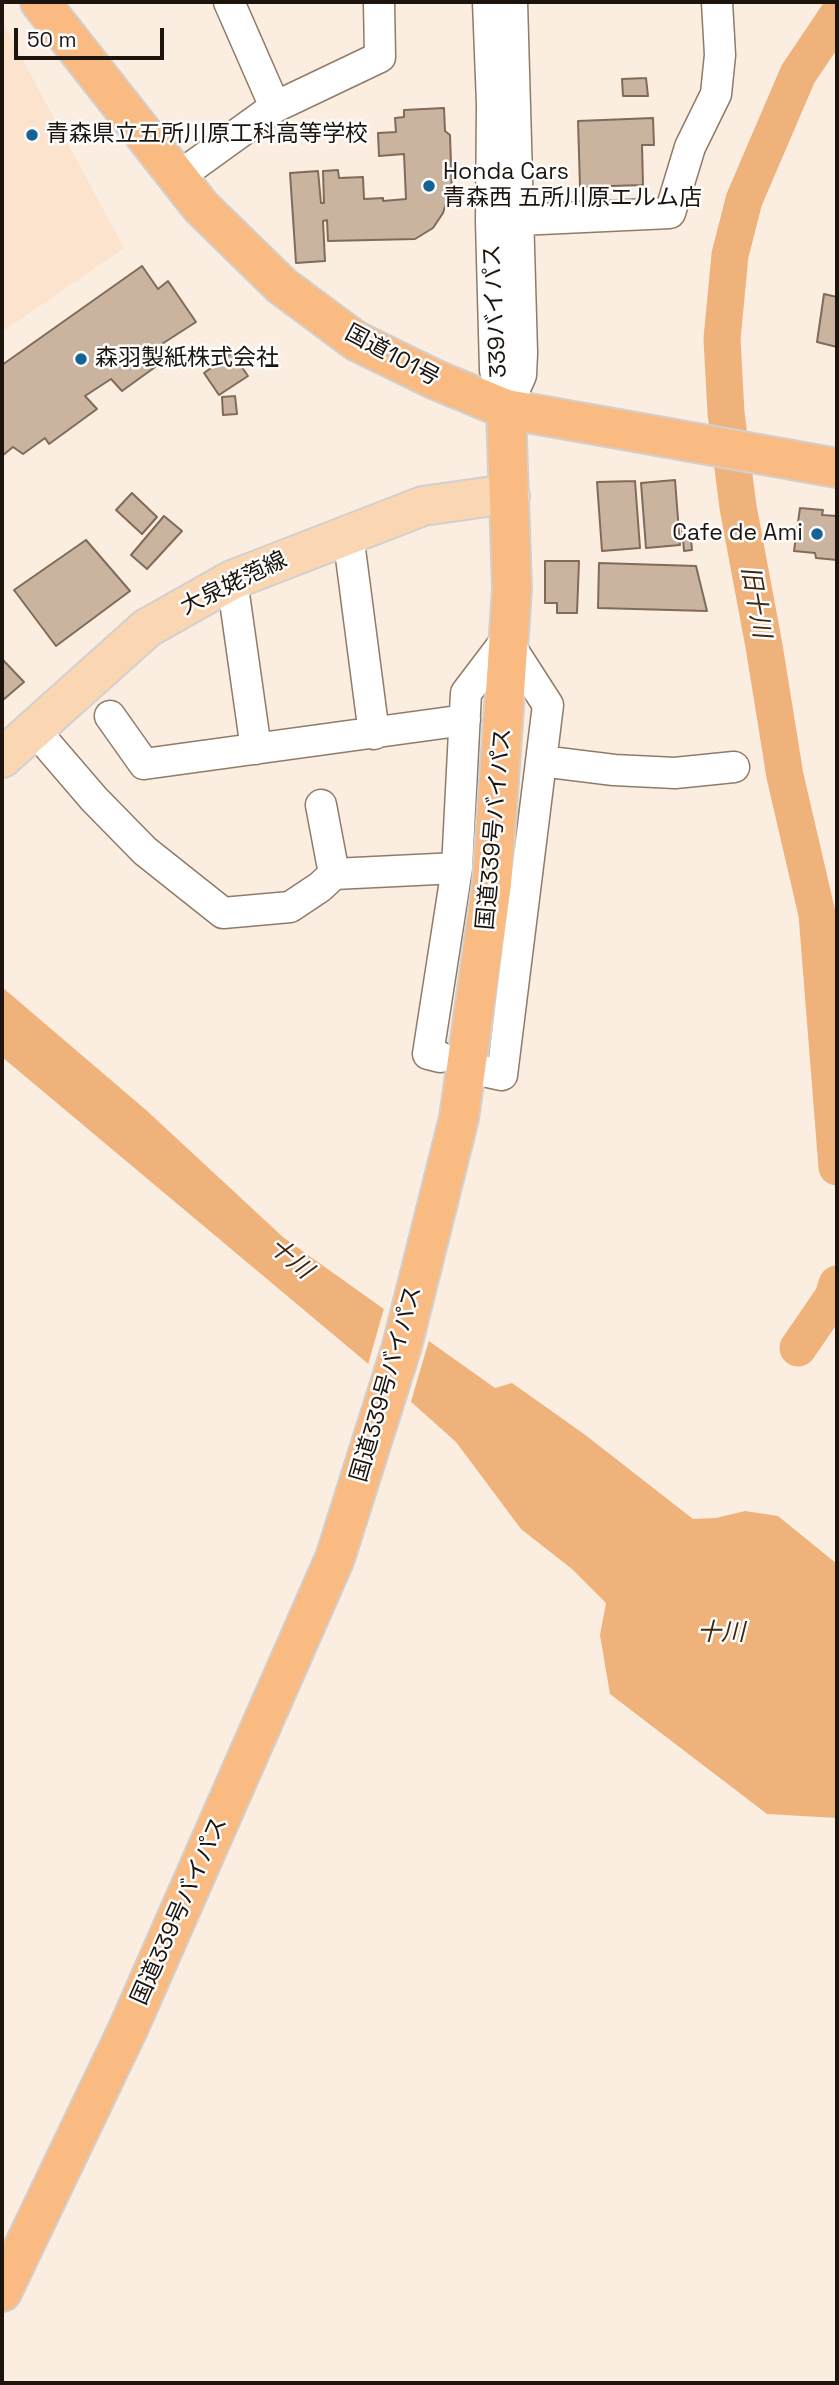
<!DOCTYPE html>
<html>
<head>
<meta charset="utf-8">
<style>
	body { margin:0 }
	#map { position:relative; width:839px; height:2385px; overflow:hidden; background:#fcede1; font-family:"Space Grotesk",sans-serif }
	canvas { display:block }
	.frame { position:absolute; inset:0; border:4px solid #1c140d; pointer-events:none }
	.scale { position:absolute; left:14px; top:28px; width:150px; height:32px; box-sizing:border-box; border:4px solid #1c140d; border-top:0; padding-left:9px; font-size:21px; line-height:24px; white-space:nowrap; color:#1c140d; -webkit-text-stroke:5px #fdfdfd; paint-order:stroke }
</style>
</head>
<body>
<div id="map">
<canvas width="839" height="2385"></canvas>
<div class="frame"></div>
<div class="scale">50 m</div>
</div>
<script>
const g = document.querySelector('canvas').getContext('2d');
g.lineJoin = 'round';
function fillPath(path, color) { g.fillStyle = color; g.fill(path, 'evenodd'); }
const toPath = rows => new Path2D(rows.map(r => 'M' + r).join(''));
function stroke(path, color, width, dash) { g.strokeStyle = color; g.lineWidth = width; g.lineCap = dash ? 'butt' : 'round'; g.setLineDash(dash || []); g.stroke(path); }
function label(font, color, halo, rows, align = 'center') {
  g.font = font + ' "Space Grotesk","Noto Sans JP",sans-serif'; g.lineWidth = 5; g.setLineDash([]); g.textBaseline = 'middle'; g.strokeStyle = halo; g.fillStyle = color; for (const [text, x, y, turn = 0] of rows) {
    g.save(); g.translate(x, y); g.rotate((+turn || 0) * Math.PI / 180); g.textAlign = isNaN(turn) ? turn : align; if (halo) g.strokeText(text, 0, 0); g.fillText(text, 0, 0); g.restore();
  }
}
const built = toPath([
	[2,21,124,248,2,332]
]);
const water = toPath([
	[2,987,146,1110,284,1238,495,1388,512,1383,584,1434,693,1519,716,1518,745,1511,778,1516,837,1564,837,1818,767,1814,610,1694,600,1635,606,1603,572,1569,521,1529,456,1442,372,1367,2,1057]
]);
const pier = toPath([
	[385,1305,430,1337,410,1405,367,1368]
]);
const river = toPath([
	[837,16,798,74,744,200,730,255,722,339,726,413,738,507,764,646,785,776,817,914,837,1167],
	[798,1348,833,1297,837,1284]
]);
const building = toPath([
	[646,78,648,96,623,96,622,79,646,78],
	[444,108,445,131,450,135,452,194,447,200,443,213,433,228,415,239,328,241,327,220,323,221,325,261,296,263,290,173,318,171,321,203,324,203,323,171,338,170,339,178,363,177,364,199,383,198,383,201,406,199,404,154,379,156,378,133,396,132,395,118,404,117,404,110,444,108],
	[653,118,654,145,642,145,643,185,580,187,578,121,653,118],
	[142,266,158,289,168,281,196,322,148,353,158,365,122,391,111,379,85,396,97,409,49,444,45,438,23,454,13,447,2,456,2,365,142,266],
	[824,294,837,297,837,347,817,342,824,294],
	[232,353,248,376,219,395,204,373,232,353],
	[235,396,237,414,223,415,222,397,235,396],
	[675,480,680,545,646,548,641,483,675,480],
	[635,481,640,548,602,551,597,482,635,481],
	[132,493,157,517,142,534,116,510,132,493],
	[800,508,823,510,822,515,837,516,837,560,816,558,815,553,794,551,800,508],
	[164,516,182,531,147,569,131,555,164,516],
	[682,528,690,528,692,550,684,551,682,528],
	[86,540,130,591,56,646,14,590,86,540],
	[545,561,579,561,577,613,557,613,557,603,545,603,545,561],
	[599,563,696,566,707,611,598,608,599,563],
	[2,659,24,682,3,700,2,699,2,659]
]);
const minor = toPath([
	[229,2,275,107],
	[488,2,492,104,491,221,495,370,506,409],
	[178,177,275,107,380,57,379,2],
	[498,221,670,213,690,147,716,94,720,55,717,2],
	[506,409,521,375,522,353,512,2],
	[348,534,374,734],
	[232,580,256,749],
	[110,716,144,764,465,720],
	[33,728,94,799,145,851,223,913,290,907,320,887,334,874,457,868],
	[541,761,614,770,675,773,734,767],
	[321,805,334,874],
	[440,1057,428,1054,457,868,466,693,510,635],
	[488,1072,502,1075,548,705,510,646]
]);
const major = toPath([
	[2,758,147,628,232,580,423,506,500,495,510,496]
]);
const highway = toPath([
	[40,2,201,207,282,286,356,341,436,380,506,409,837,468],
	[2,2292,128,2029,335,1558,402,1346,459,1118,492,883,512,589,506,409]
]);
const markers = [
	[32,135,7,"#156395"],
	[429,186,7,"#156395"],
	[81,359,7,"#156395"],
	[817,534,7,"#156395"]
];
const poiNames = [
	["青森県立五所川原工科高等学校",46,135],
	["Honda Cars",443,173],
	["青森西 五所川原エルム店",443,199],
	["森羽製紙株式会社",95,359],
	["Cafe de Ami",803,534,"right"]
];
const streetNames = [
	["339バイパス",496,311,-93],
	["国道101号",392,356,28],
	["大泉姥萢線",234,584,-26],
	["国道339号バイパス",495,829,-85],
	["国道339号バイパス",387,1384,-74],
	["国道339号バイパス",180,1911,-66]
];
const waterNames = [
	["旧十川",755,602,80],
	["十川",290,1259,40],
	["十川",721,1633]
];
fillPath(built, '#fbe3ce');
fillPath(water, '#efb27a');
fillPath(pier, '#fcede1');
stroke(river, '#efb27a', 37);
fillPath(building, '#cab39f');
stroke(building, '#806b59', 2);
stroke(minor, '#907b67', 33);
stroke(major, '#d2d0cf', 42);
stroke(highway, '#d2d0cf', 42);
stroke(minor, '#fff', 30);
stroke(major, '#fbd6b3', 38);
stroke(highway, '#f9bb81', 38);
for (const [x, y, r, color] of markers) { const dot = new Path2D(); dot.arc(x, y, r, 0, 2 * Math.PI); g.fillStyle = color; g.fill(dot); stroke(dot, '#fdfdfd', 2.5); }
label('23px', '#1c140d', '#fdfdfd', poiNames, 'left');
label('23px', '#1c140d', '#fdfdfd', streetNames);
label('italic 24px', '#3f260d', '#fdfdfd', waterNames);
</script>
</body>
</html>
